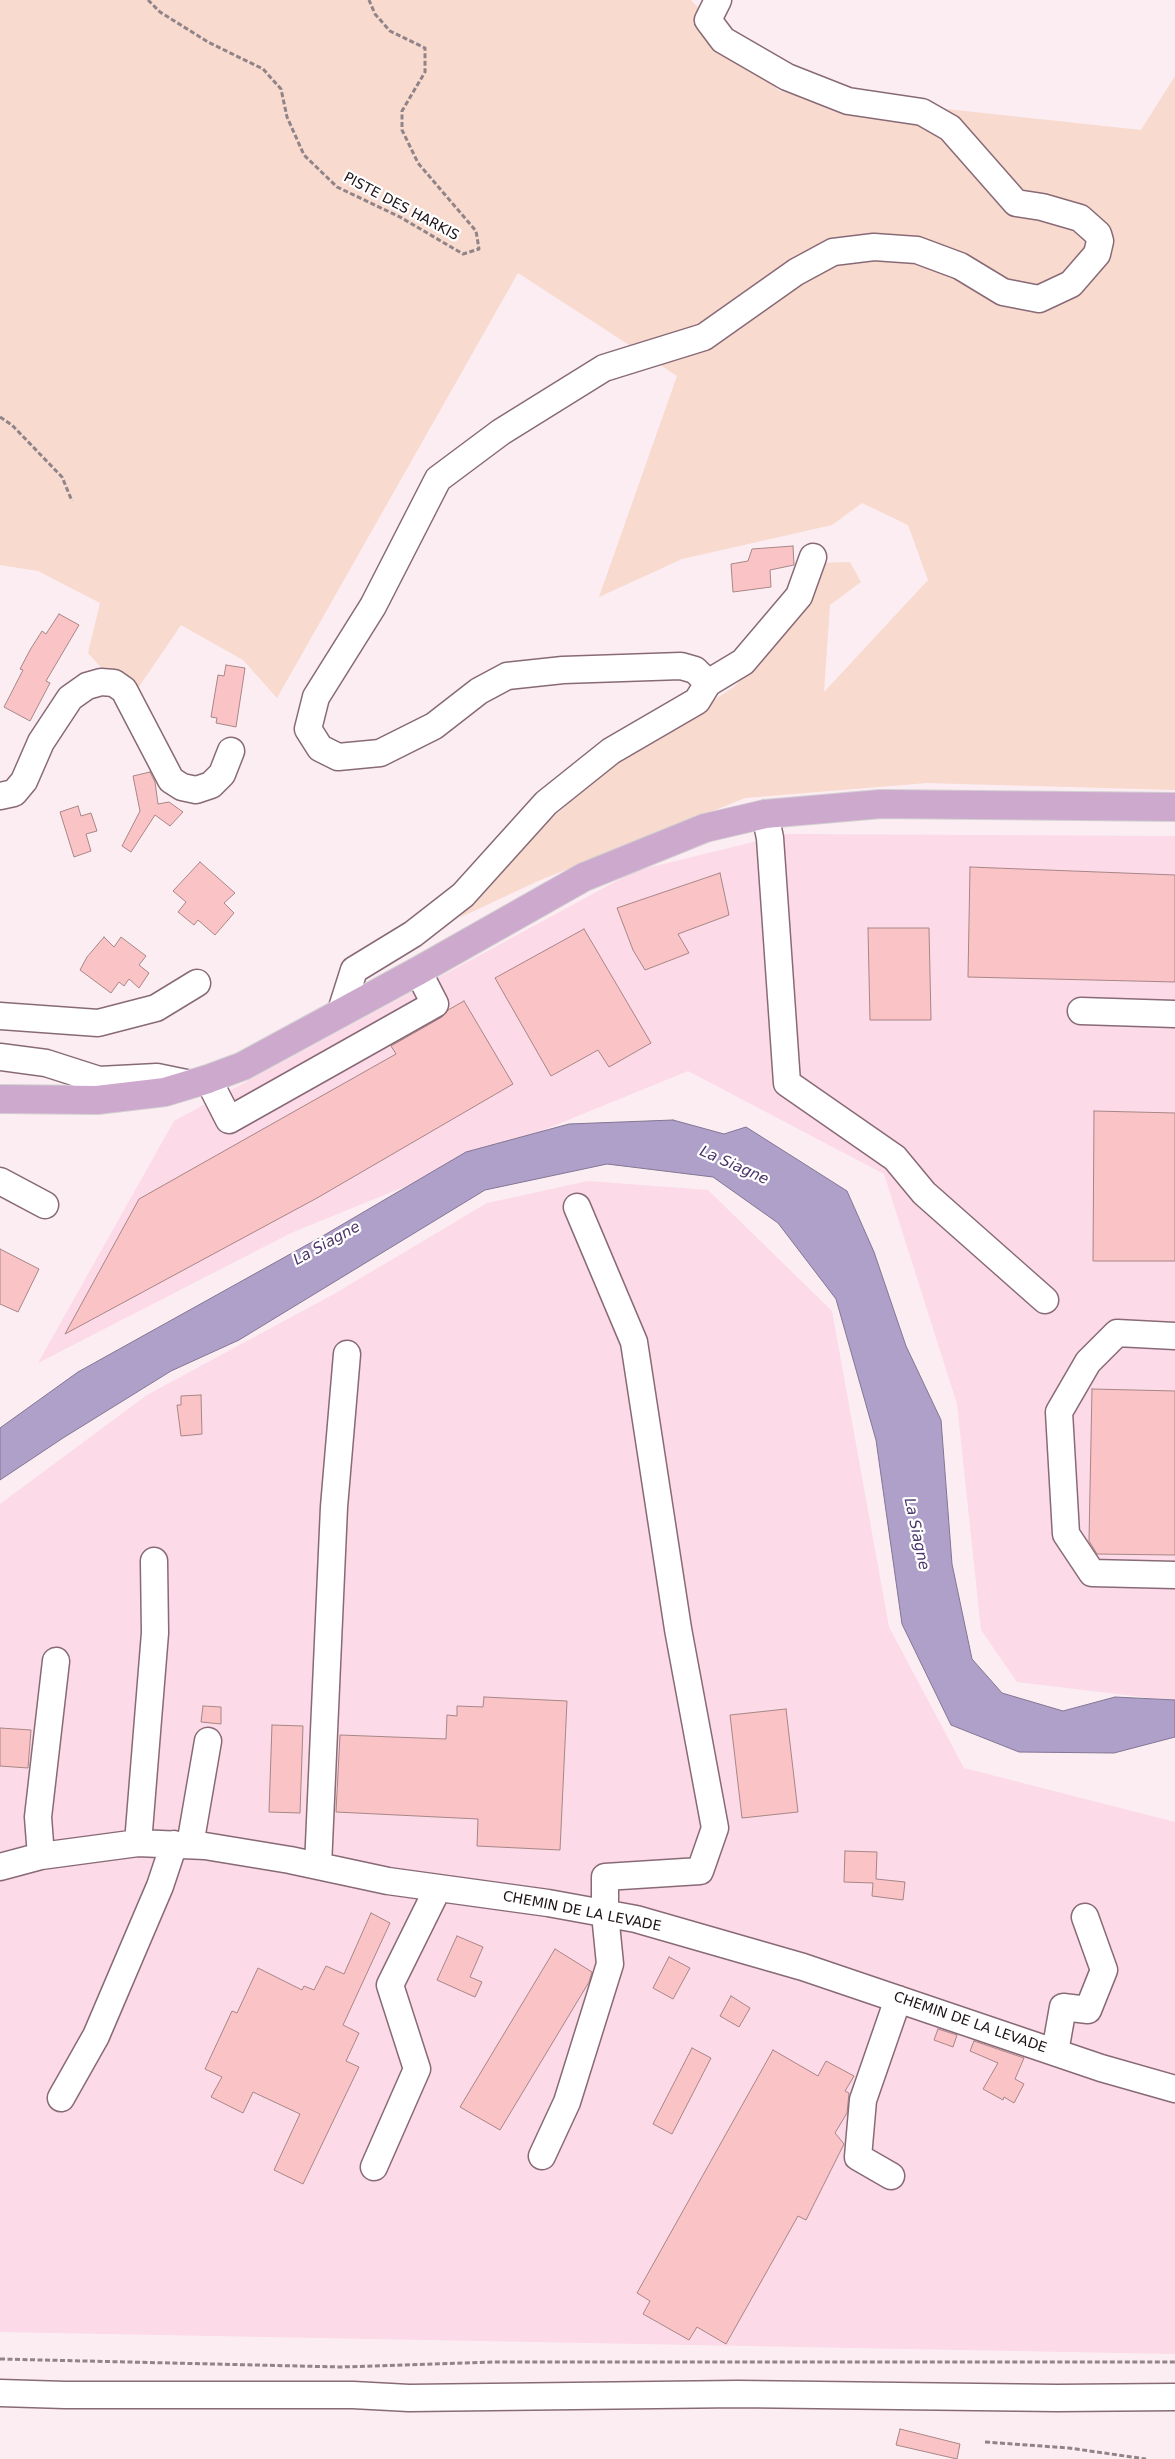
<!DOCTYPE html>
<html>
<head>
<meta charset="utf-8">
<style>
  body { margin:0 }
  canvas { display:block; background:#fbedf2 }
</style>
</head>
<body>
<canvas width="1175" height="2459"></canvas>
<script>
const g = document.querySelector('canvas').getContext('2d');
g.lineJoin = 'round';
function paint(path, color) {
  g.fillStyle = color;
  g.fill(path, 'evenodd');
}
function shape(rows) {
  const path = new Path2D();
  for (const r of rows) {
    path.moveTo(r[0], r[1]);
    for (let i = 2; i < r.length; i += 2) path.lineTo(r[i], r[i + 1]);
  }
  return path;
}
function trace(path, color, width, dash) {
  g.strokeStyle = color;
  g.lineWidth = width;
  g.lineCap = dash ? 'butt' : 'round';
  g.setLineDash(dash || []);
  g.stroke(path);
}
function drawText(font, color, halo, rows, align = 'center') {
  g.font = font + ' "DejaVu Sans",sans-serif';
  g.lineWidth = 4.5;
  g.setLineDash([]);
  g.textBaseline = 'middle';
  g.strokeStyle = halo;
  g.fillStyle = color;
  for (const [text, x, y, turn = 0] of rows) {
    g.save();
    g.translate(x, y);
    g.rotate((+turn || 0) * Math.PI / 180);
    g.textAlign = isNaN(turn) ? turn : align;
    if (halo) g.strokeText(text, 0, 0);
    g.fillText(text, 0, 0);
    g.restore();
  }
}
const built = shape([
  [786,834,1175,836,1175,1701,1017,1682,981,1630,957,1404,884,1174,688,1071,291,1233,38,1363,174,1121,635,871],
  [588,1181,708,1190,832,1311,889,1627,964,1768,1175,1822,1175,2354,0,2332,0,1504,147,1395,334,1294,487,1203]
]);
const green = shape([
  [0,0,691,0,779,91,1141,130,1175,76,1175,790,927,783,745,798,538,881,459,918,531,837,603,772,734,687,810,599,820,563,850,562,861,582,830,605,824,692,928,580,908,525,862,503,832,525,682,559,599,597,677,376,518,273,277,698,243,660,181,625,130,700,88,653,100,603,38,571,0,565]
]);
const water = shape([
  [673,1120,724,1134,746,1127,847,1191,874,1252,906,1346,941,1420,952,1564,972,1659,1002,1693,1063,1711,1115,1697,1175,1700,1175,1737,1114,1753,1019,1752,951,1725,902,1624,876,1440,836,1299,778,1223,713,1177,607,1164,485,1190,239,1340,171,1371,63,1438,0,1480,0,1428,78,1372,321,1237,466,1152,569,1124,673,1120]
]);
const building = shape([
  [793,546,794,565,770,570,771,587,733,592,731,564,748,561,752,549,793,546],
  [59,614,79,625,46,681,50,683,30,721,4,707,23,670,20,669,30,650,42,631,46,634,59,614],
  [226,665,245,668,236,727,216,723,217,718,211,717,218,675,224,676,226,665],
  [150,772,155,782,158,804,169,802,183,812,170,826,155,815,131,852,122,846,140,811,133,776,150,772],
  [78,806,81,816,91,813,97,831,86,834,91,851,74,857,60,812,78,806],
  [200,862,235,893,224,903,234,913,215,935,198,920,194,925,178,912,186,902,173,891,200,862],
  [970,867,1175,875,1175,982,968,977,970,867],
  [720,873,729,915,678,934,689,953,645,970,633,950,617,908,720,873],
  [868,928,929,928,931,1020,870,1020,868,928],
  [584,929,651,1043,609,1067,598,1050,551,1076,495,978,584,929],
  [104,937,114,947,121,937,146,956,139,965,149,973,139,988,129,979,124,986,119,982,111,993,80,970,87,957,104,937],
  [464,1001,513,1084,317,1198,65,1334,139,1199,396,1054,391,1046,442,1017,448,1010,464,1001],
  [1094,1111,1175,1113,1175,1261,1093,1261,1094,1111],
  [0,1249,39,1269,18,1312,0,1304,0,1249],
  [1092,1389,1175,1391,1175,1555,1097,1554,1089,1541,1092,1389],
  [201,1395,202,1434,181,1436,177,1405,181,1405,181,1396,201,1395],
  [484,1697,567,1701,560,1850,477,1846,478,1819,336,1812,340,1735,446,1739,447,1715,457,1716,457,1706,483,1707,484,1697],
  [203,1706,221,1707,221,1724,201,1722,203,1706],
  [786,1709,798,1812,742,1818,730,1715,786,1709],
  [272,1725,303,1726,300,1813,269,1812,272,1725],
  [0,1728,31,1730,28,1768,0,1766,0,1728],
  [845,1851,877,1852,876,1879,905,1882,903,1900,872,1896,873,1883,844,1882,845,1851],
  [371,1913,390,1923,343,2025,359,2033,346,2061,359,2067,303,2184,274,2170,300,2114,253,2092,243,2113,211,2097,222,2077,205,2069,232,2011,237,2013,258,1968,302,1990,304,1986,314,1990,326,1966,344,1974,371,1913],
  [457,1936,483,1947,470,1977,482,1982,475,1997,437,1980,457,1936],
  [555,1949,592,1972,589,1982,500,2130,460,2107,555,1949],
  [669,1957,690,1968,673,1999,653,1988,669,1957],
  [731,1996,750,2008,739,2027,720,2016,731,1996],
  [938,2029,957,2035,953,2047,934,2040,938,2029],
  [974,2041,1024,2058,1015,2079,1024,2084,1014,2103,1004,2097,1003,2100,983,2089,998,2063,970,2051,974,2041],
  [692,2048,711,2058,672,2134,653,2124,692,2048],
  [773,2050,818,2076,826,2061,854,2076,845,2091,849,2093,847,2113,835,2133,844,2144,806,2220,798,2216,726,2344,697,2327,689,2340,643,2314,650,2301,637,2293,773,2050],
  [900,2429,960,2444,957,2459,896,2445,900,2429]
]);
const path = shape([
  [148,0,160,12,208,42,263,69,281,89,287,117,304,155,337,187,400,217,463,254,479,249,476,231,418,163,402,130,402,111,425,72,425,48,390,31,375,14,369,0],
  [0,417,12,425,62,477,72,501],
  [0,2359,341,2367,495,2362,1175,2362],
  [985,2442,1069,2448,1146,2459]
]);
const minor = shape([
  [708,683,743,662,799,596,813,557],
  [0,796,14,793,24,781,41,742,70,698,87,686,101,682,114,683,124,690,171,780,182,787,196,790,211,785,222,774,231,751],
  [765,814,770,838,787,1083,895,1158,924,1193,1045,1300],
  [341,1011,354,970,413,934,463,895,546,803,611,751,697,701,708,683,695,670,681,666,563,670,507,676,479,691,434,726,380,753,338,757,320,748,308,729,316,697,373,606,438,479,501,432,604,368,704,337,796,272,833,252,874,247,917,250,960,266,1003,292,1039,299,1071,284,1097,254,1100,241,1098,234,1080,218,1042,207,1016,203,950,128,922,112,848,101,787,77,723,40,708,20,718,0],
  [1081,1011,1175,1014],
  [0,1016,98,1023,156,1008,197,983],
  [0,1057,46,1063,99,1080,157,1077,191,1084],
  [208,1079,229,1120,435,1004,418,971],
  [0,1181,45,1205],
  [1175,1336,1117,1333,1088,1362,1059,1412,1066,1534,1092,1573,1175,1575],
  [138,1843,155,1633,154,1561],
  [190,1845,208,1741],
  [41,1856,38,1817,56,1661],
  [318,1866,334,1507,347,1354],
  [0,1867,41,1856,138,1843,205,1846,290,1860,388,1881,548,1903,636,1919,803,1967,1101,2068,1175,2089],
  [1055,2052,1063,2007,1088,2010,1104,1970,1085,1917],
  [61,2098,96,2036,160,1886,174,1844],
  [542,2156,567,2102,610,1964,605,1914,605,1877,700,1871,715,1828,678,1629,634,1342,577,1207],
  [374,2167,417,2069,390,1985,438,1888],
  [891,2176,858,2157,863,2100,898,1999],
  [0,2393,65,2395,353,2395,409,2398,738,2394,1057,2398,1175,2397]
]);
const major = shape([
  [0,1099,97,1100,165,1092,208,1079,243,1066,418,971,584,877,705,828,765,814,881,804,1175,807]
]);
const streetNames = [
  ["PISTE DES HARKIS",401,207,28],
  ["CHEMIN DE LA LEVADE",582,1912,11],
  ["CHEMIN DE LA LEVADE",970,2023,19]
];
const waterNames = [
  ["La Siagne",734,1166,24],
  ["La Siagne",327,1244,-29],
  ["La Siagne",916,1534,78]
];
paint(built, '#fcdae8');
paint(green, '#f8dacf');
paint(water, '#afa0c9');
trace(water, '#837594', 1);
paint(building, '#fac4c6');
trace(building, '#a88687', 1);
trace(minor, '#886a76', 29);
trace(major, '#d2d0d1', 30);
trace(path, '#918489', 3, [5, 2.5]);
trace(minor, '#fff', 26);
trace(major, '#cda9cd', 28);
drawText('14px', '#1d1217', '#fff', streetNames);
drawText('italic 15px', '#4b3469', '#fff', waterNames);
</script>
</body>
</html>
